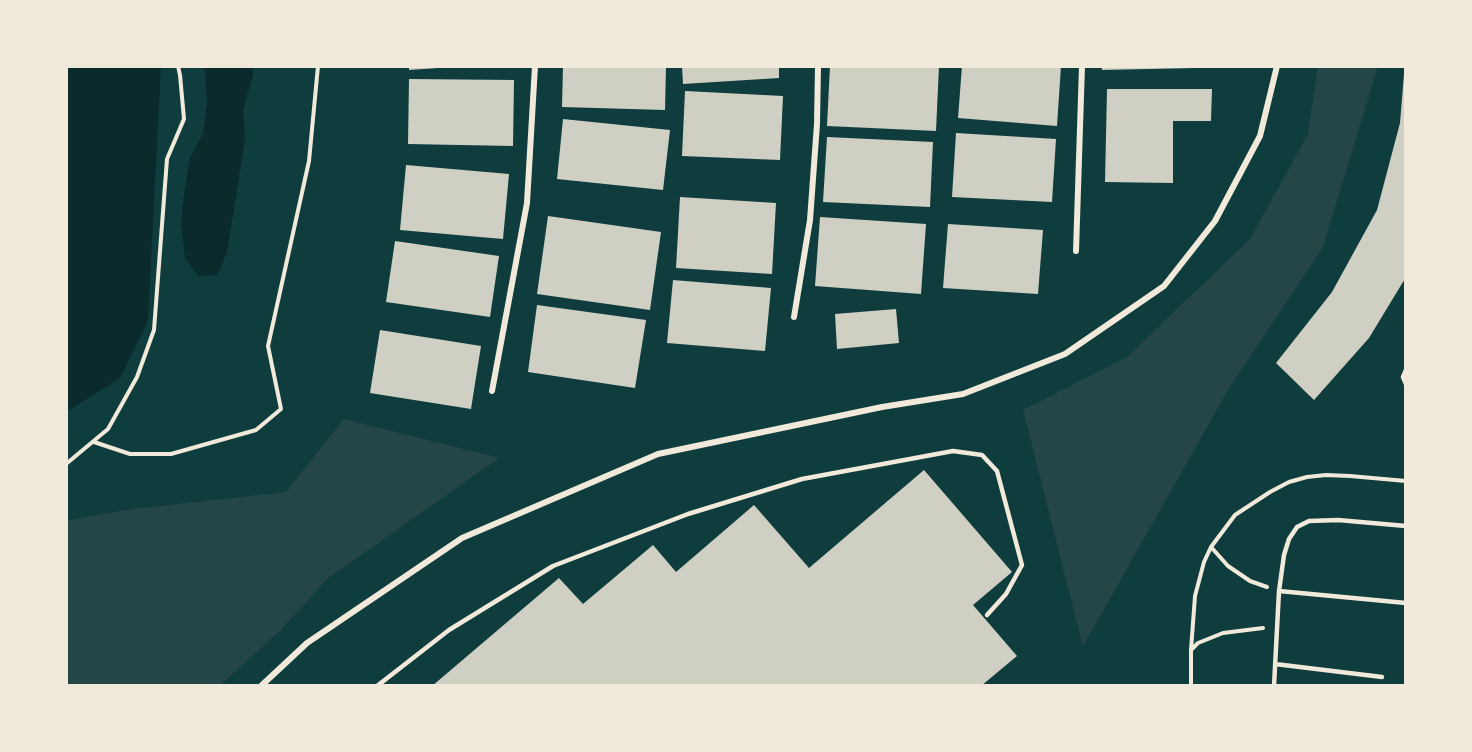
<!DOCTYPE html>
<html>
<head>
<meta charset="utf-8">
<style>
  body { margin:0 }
  #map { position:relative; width:1472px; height:752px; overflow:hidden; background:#0f3d3e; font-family:"Open Sans",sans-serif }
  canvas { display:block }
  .frame { position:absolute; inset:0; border:68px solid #f1e9da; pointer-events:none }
</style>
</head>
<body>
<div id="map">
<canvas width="1472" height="752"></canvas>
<div class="frame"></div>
</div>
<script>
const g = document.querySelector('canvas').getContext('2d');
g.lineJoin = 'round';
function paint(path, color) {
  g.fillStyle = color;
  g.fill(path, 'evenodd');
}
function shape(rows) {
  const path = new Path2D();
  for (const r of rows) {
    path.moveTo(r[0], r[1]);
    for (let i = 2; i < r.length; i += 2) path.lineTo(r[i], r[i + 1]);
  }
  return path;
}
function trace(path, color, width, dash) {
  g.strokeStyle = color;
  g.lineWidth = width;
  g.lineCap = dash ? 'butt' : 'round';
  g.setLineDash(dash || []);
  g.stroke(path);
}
const green = shape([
  [1318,66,1378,66,1323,247,1231,385,1083,646,1023,410,1127,357,1250,239,1308,134],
  [344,419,499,458,327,579,281,630,219,686,66,686,66,521,124,510,286,492]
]);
const water = shape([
  [66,66,161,66,148,321,120,378,66,412],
  [202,66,252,66,253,76,243,110,245,140,227,253,217,275,198,276,185,258,181,222,184,194,190,158,203,133,207,103,205,71]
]);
const building = shape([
  [409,66,437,66,438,68,409,70],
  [563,66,666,66,665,110,562,107],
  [682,66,779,66,779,78,683,84],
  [830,66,939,66,936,131,827,126],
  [962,66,1061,66,1057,126,958,118],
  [1102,66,1196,66,1196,68,1102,70],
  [1404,74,1406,74,1406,277,1369,338,1314,400,1276,363,1332,292,1377,210,1400,123],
  [409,79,514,80,513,146,408,144],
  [1107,89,1212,89,1211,121,1173,121,1173,183,1105,182],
  [685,91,783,96,780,160,682,156],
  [563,119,670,130,663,190,557,179],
  [956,133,1056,139,1052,202,952,197],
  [827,137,933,142,930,207,823,202],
  [406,165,509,174,503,239,400,230],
  [680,197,776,203,772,274,676,268],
  [548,216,661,232,650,310,537,294],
  [820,217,926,224,921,294,815,286],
  [948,224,1043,230,1038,294,943,288],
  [395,241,499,256,490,317,386,302],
  [673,280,771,288,765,351,667,343],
  [537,305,646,320,635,388,528,372],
  [896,309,899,343,837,349,835,314],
  [380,330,481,346,471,409,370,393],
  [924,470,1012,572,973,605,1017,656,981,686,432,686,559,578,583,604,653,545,676,572,754,505,809,568]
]);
const path = shape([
  [94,442,130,454,171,454,256,430,281,409,268,346,309,161,318,66],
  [66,464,108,429,137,377,154,330,167,159,184,119,180,75,178,66],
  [1211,547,1228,566,1250,581,1267,587],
  [1191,650,1198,643,1223,633,1263,628],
  [1191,686,1191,650,1195,596,1204,562,1211,547,1235,515,1270,492,1289,482,1307,477,1326,475,1350,476,1406,481]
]);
const service = shape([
  [1406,370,1403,377,1406,384],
  [1279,591,1406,603],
  [1275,664,1382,677],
  [377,686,449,630,553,566,688,514,802,479,953,451,982,455,997,471,1022,565,1006,594,987,615],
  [1274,686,1279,591,1284,555,1289,539,1297,527,1309,521,1338,520,1406,526]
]);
const minor = shape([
  [1076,251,1082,66],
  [794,317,810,220,817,124,818,66],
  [492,391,527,203,535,66],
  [261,686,307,643,462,538,658,454,882,407,963,394,1065,354,1164,286,1215,221,1260,136,1277,66]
]);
paint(green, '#244646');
paint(water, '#0a2a2b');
paint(building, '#cfcfc3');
trace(path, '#f1e9da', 4);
trace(service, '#f1e9da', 4.5);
trace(minor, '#f1e9da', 6);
</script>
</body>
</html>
